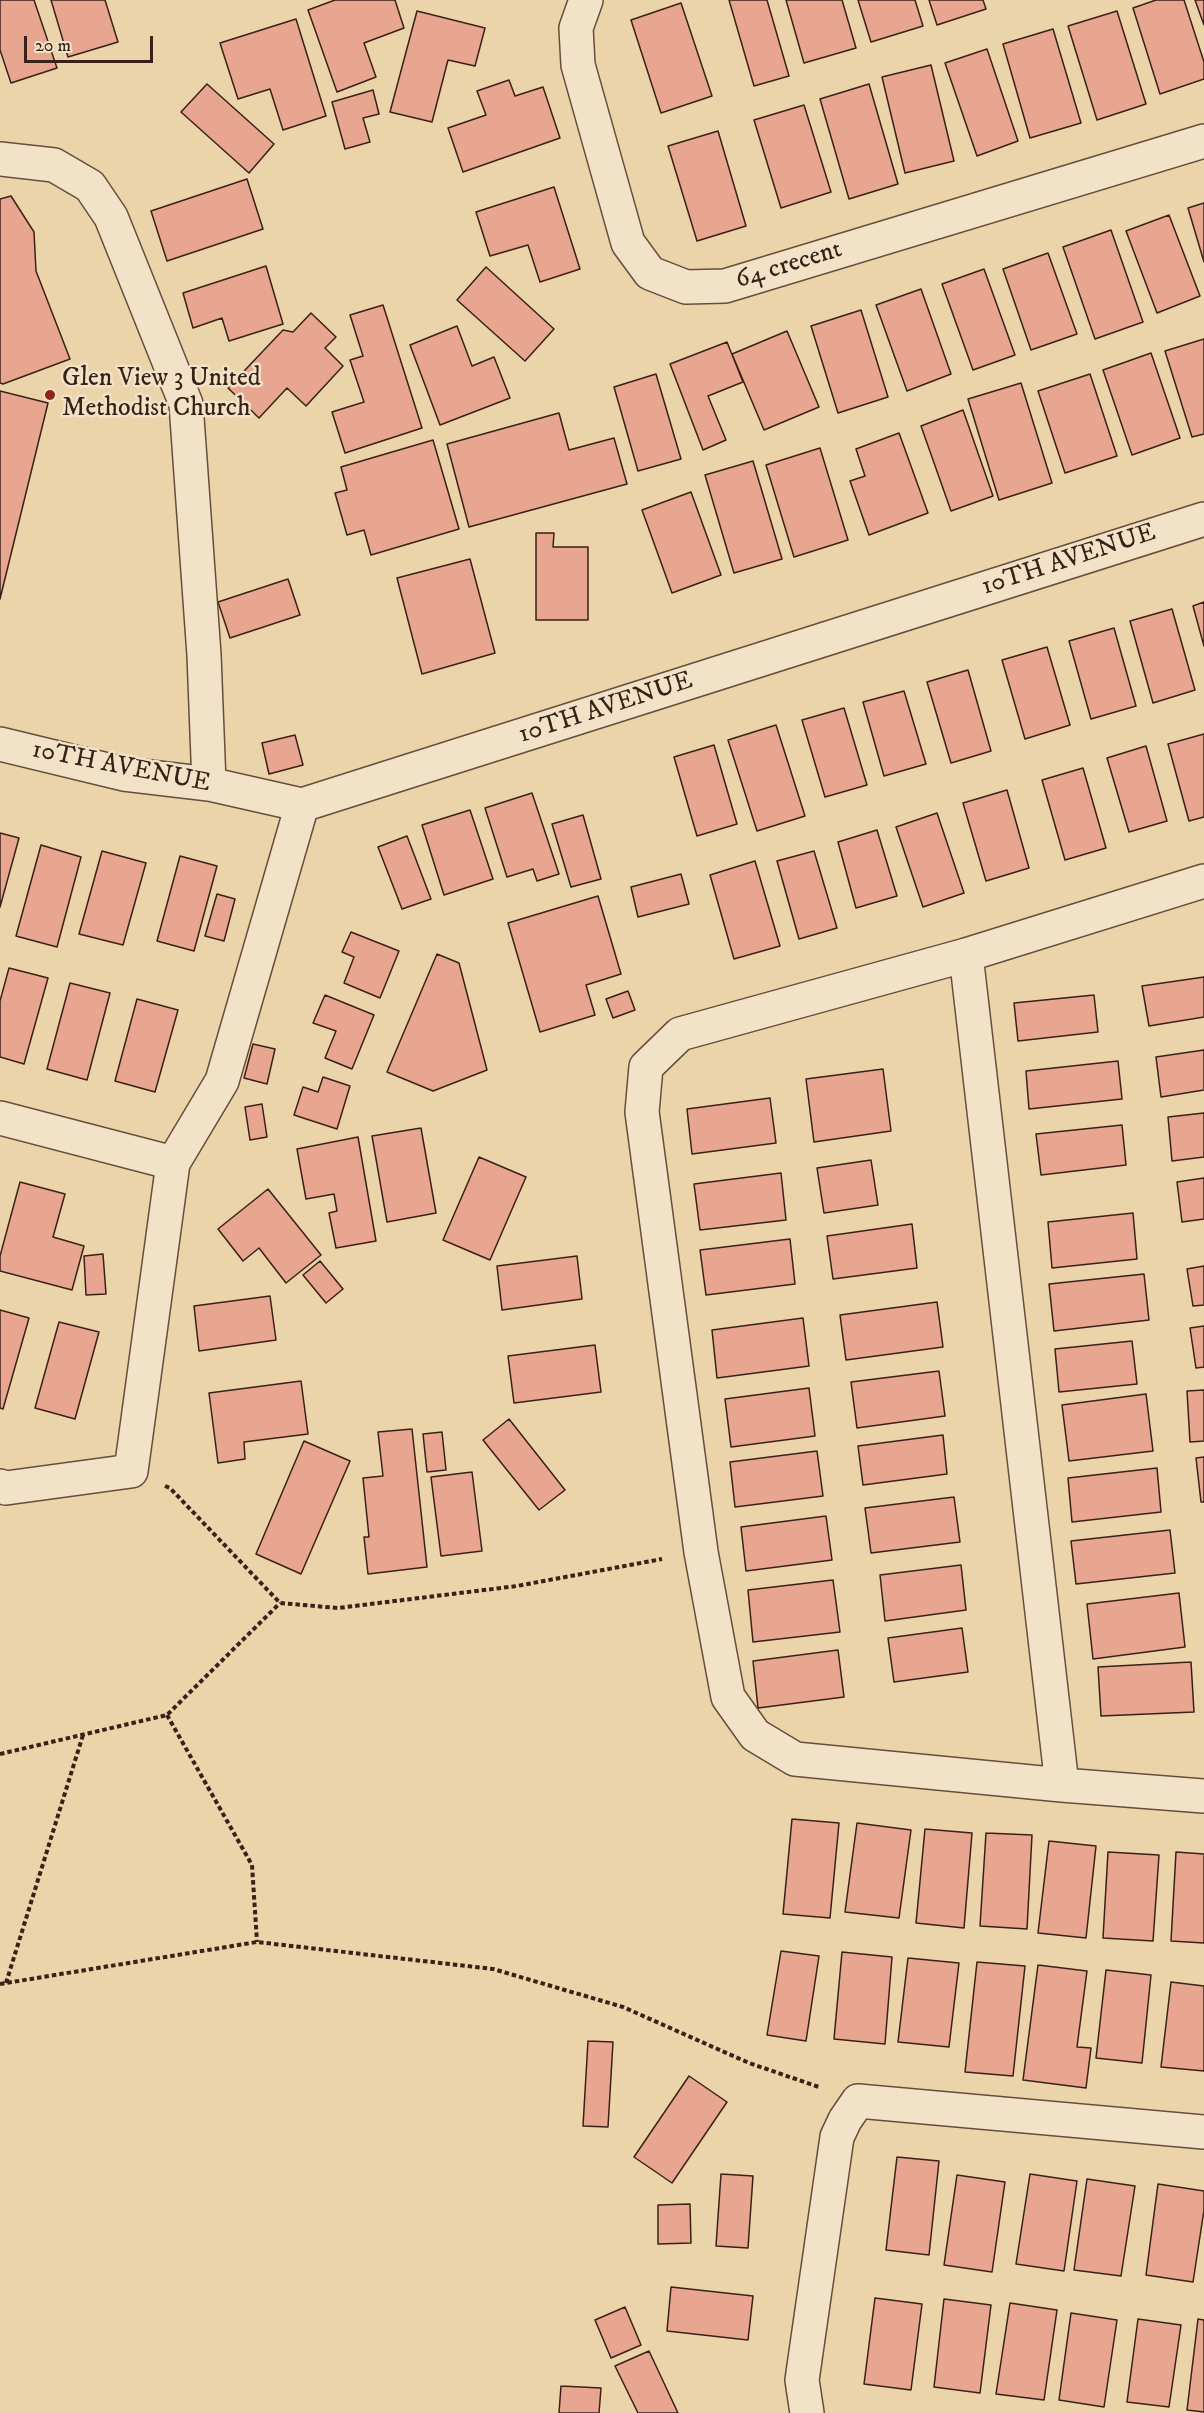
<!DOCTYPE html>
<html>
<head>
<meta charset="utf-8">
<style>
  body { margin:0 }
  #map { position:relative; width:1204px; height:2413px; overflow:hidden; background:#ebd3aa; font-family:"IM FELL DW Pica",serif }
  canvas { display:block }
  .scale { position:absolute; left:24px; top:36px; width:129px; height:27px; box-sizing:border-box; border:3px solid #3a2117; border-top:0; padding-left:8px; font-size:18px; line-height:21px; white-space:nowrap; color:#3a2117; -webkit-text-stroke:4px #f2e2c8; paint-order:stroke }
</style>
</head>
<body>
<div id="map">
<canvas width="1204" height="2413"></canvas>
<div class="scale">20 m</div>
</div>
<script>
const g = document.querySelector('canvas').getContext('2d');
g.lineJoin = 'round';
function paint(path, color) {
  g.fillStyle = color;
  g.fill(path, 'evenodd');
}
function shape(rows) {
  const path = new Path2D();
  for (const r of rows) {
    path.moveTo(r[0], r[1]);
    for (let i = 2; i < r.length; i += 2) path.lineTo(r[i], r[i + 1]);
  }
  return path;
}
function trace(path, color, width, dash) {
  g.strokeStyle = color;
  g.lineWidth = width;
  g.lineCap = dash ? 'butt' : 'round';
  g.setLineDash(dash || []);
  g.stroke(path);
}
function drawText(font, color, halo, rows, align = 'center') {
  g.font = font + ' "IM FELL DW Pica",serif';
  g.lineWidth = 5;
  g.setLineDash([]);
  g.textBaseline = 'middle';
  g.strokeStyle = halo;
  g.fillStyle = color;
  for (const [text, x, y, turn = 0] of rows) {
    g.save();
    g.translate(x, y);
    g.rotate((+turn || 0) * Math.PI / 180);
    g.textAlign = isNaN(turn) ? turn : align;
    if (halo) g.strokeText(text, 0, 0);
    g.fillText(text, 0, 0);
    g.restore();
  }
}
const building = shape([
  [0,0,34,0,57,68,11,83,0,50,0,0],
  [51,0,105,0,118,42,68,57,51,0],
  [335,0,395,0,404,28,364,43,376,77,337,92,308,10,335,0],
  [729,0,767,0,789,76,754,86,729,0],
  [786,0,842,0,856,48,804,63,786,0],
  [858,0,915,0,923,26,871,42,858,0],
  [929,0,983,0,986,9,937,25,929,0],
  [1156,0,1184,0,1204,62,1204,79,1160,94,1133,8,1156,0],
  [1195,0,1204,0,1204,25,1195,0],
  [681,3,712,96,661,113,631,20,681,3],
  [417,11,485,28,475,66,448,60,432,122,390,112,417,11],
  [1117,11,1146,104,1097,120,1068,26,1117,11],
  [296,19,326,116,283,130,270,89,238,99,220,43,296,19],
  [1053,29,1081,123,1030,138,1003,44,1053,29],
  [987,49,1018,141,977,156,945,63,987,49],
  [931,65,954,161,905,173,882,77,931,65],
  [509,80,515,96,543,87,560,138,463,172,448,128,486,115,477,91,509,80],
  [207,84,274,144,249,173,181,112,207,84],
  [869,84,898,184,849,199,820,99,869,84],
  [373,90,379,114,363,118,370,142,345,149,332,102,373,90],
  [804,105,831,192,781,208,754,120,804,105],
  [718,131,746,226,697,241,668,146,718,131],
  [247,179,263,229,167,261,151,211,247,179],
  [554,187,580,269,540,282,528,245,490,256,476,212,554,187],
  [11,196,34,232,36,271,70,359,3,384,0,383,0,199,11,196],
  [1204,203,1204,262,1188,208,1204,203],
  [1169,215,1200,296,1157,313,1126,231,1169,215],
  [1111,230,1143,322,1095,339,1063,247,1111,230],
  [1048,253,1077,334,1031,350,1003,269,1048,253],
  [266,266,283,324,229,341,222,318,193,328,183,293,266,266],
  [486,267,554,329,525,361,457,300,486,267],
  [984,269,1015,355,973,370,942,284,984,269],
  [921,289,951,374,907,391,876,305,921,289],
  [383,305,422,428,345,453,332,412,364,402,350,360,363,356,350,315,383,305],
  [861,310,888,397,838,413,811,326,861,310],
  [311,313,336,337,325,348,343,366,306,406,287,388,259,418,228,388,283,330,293,332,311,313],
  [457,326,472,366,494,357,510,398,440,425,410,345,457,326],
  [787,331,819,407,764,430,732,354,787,331],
  [1204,339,1204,434,1192,437,1165,351,1204,339],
  [727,342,743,382,708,396,726,440,703,450,670,364,727,342],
  [1151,353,1180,438,1132,455,1103,370,1151,353],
  [656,374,681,459,638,471,614,387,656,374],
  [1090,374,1117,456,1065,473,1038,391,1090,374],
  [1021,383,1052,483,999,500,968,399,1021,383],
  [0,391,48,403,0,599,0,391],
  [963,410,993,496,951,511,921,426,963,410],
  [559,413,569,450,614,438,627,484,469,527,447,444,559,413],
  [899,433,928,513,869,535,850,481,865,476,856,449,899,433],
  [433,440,459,529,371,555,364,530,347,535,335,493,347,490,341,467,433,440],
  [820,448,848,540,794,557,766,465,820,448],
  [753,461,782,559,734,573,705,475,753,461],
  [691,492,721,575,672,593,642,510,691,492],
  [536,533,554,533,553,547,588,547,588,620,536,620,536,533],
  [470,559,495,653,422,674,397,578,470,559],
  [288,579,300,615,230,638,218,602,288,579],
  [1204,602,1204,646,1193,606,1204,602],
  [1172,609,1195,690,1153,703,1130,621,1172,609],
  [1114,628,1136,706,1091,719,1069,641,1114,628],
  [1047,647,1070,725,1025,739,1002,660,1047,647],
  [968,670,991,751,951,763,927,682,968,670],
  [904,691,926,764,884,776,863,702,904,691],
  [844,708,867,785,825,797,802,720,844,708],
  [776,725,805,816,757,831,728,740,776,725],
  [1204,734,1204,817,1189,821,1168,744,1204,734],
  [295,735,303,765,269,774,262,743,295,735],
  [714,745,737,824,697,836,674,757,714,745],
  [1146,746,1167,821,1129,832,1107,758,1146,746],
  [1083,768,1106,848,1065,860,1042,780,1083,768],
  [1007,790,1029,868,986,881,963,803,1007,790],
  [532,793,559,874,537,881,533,869,507,877,485,808,532,793],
  [470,810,493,879,444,895,422,825,470,810],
  [937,813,964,893,923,907,896,827,937,813],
  [583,815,601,879,571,887,552,824,583,815],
  [877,830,897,896,856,908,838,842,877,830],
  [0,833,19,838,0,907,0,833],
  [407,836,431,899,402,909,378,847,407,836],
  [41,845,81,857,57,947,16,936,41,845],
  [102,851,146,863,123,945,79,934,102,851],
  [814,851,837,928,799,939,777,861,814,851],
  [180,856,217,866,194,951,157,941,180,856],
  [755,861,780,946,734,959,710,875,755,861],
  [681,874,689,904,638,917,631,887,681,874],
  [217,894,235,899,224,941,205,936,217,894],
  [598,896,621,974,586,985,595,1015,540,1032,508,923,598,896],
  [351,932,399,951,380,998,344,983,354,957,342,952,351,932],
  [437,954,459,963,487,1070,433,1091,387,1072,437,954],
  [9,968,48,978,24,1064,0,1057,0,1001,9,968],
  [1204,977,1204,1017,1149,1026,1142,986,1204,977],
  [70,983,110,993,87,1080,47,1069,70,983],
  [628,991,635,1010,613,1018,606,999,628,991],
  [325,995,374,1015,352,1069,325,1058,336,1031,313,1023,325,995],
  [1094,995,1098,1032,1018,1041,1014,1003,1094,995],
  [137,999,178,1010,155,1092,115,1081,137,999],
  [253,1044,275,1049,267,1084,244,1078,253,1044],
  [1204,1050,1204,1090,1161,1097,1156,1057,1204,1050],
  [1118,1061,1122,1099,1029,1109,1026,1071,1118,1061],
  [883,1069,891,1131,814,1142,806,1079,883,1069],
  [323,1077,350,1086,337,1129,294,1115,303,1087,318,1092,323,1077],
  [770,1098,776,1143,692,1154,687,1109,770,1098],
  [262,1104,267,1137,250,1140,245,1107,262,1104],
  [1204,1113,1204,1157,1172,1161,1168,1117,1204,1113],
  [1122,1125,1126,1165,1041,1175,1036,1134,1122,1125],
  [421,1128,436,1213,387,1222,372,1136,421,1128],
  [358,1137,376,1241,336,1248,329,1213,337,1211,334,1194,306,1199,297,1149,358,1137],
  [479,1157,526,1177,490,1260,443,1240,479,1157],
  [871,1160,878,1205,824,1213,817,1168,871,1160],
  [781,1173,786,1220,700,1230,694,1184,781,1173],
  [1204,1178,1204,1219,1182,1222,1177,1182,1204,1178],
  [20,1182,65,1194,53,1237,84,1246,72,1290,0,1271,0,1256,20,1182],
  [268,1189,321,1255,286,1283,259,1248,243,1261,218,1229,268,1189],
  [1133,1213,1137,1259,1052,1268,1048,1222,1133,1213],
  [912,1224,917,1268,833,1279,827,1236,912,1224],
  [790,1239,795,1284,706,1295,700,1250,790,1239],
  [103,1254,106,1294,86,1295,84,1256,103,1254],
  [577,1256,582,1299,502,1310,497,1266,577,1256],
  [320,1261,343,1289,326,1303,303,1275,320,1261],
  [1204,1266,1204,1305,1193,1306,1187,1269,1204,1266],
  [1144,1274,1149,1320,1054,1331,1049,1284,1144,1274],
  [270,1296,276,1340,199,1351,194,1306,270,1296],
  [937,1302,943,1347,846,1360,840,1315,937,1302],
  [0,1310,29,1318,3,1409,0,1408,0,1310],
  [803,1318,809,1366,717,1378,712,1330,803,1318],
  [59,1322,99,1332,75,1419,35,1408,59,1322],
  [1204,1326,1204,1367,1196,1368,1190,1328,1204,1326],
  [1132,1341,1137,1384,1059,1392,1055,1349,1132,1341],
  [595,1345,601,1392,514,1403,508,1356,595,1345],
  [939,1371,945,1416,857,1428,851,1382,939,1371],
  [301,1381,308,1434,244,1442,245,1459,218,1463,209,1393,301,1381],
  [809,1388,815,1436,731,1447,725,1399,809,1388],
  [1204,1390,1204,1441,1190,1442,1187,1391,1204,1390],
  [1146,1394,1153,1451,1069,1461,1062,1405,1146,1394],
  [509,1419,565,1490,539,1510,483,1440,509,1419],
  [412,1429,427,1567,368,1574,364,1537,369,1537,363,1478,383,1476,378,1432,412,1429],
  [442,1432,446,1470,427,1472,423,1434,442,1432],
  [943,1435,947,1474,863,1485,858,1446,943,1435],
  [304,1441,350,1461,301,1574,256,1554,304,1441],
  [817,1451,823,1496,735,1507,730,1462,817,1451],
  [1204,1457,1204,1502,1201,1502,1196,1458,1204,1457],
  [1157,1468,1161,1512,1072,1522,1068,1478,1157,1468],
  [472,1472,482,1551,441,1556,431,1477,472,1472],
  [954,1497,960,1542,871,1553,865,1508,954,1497],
  [826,1516,832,1560,746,1571,741,1527,826,1516],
  [1170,1530,1175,1573,1076,1584,1071,1541,1170,1530],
  [961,1565,966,1610,885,1621,880,1575,961,1565],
  [833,1580,840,1632,753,1642,748,1590,833,1580],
  [1179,1593,1185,1647,1093,1659,1087,1604,1179,1593],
  [962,1628,968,1672,894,1682,888,1638,962,1628],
  [838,1650,844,1697,758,1708,753,1661,838,1650],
  [1191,1662,1194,1712,1101,1716,1098,1667,1191,1662],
  [792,1819,839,1823,830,1918,783,1914,792,1819],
  [857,1823,911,1830,899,1918,845,1912,857,1823],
  [925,1829,972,1833,964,1928,916,1923,925,1829],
  [986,1833,1032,1835,1027,1929,980,1926,986,1833],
  [1049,1841,1096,1846,1086,1938,1038,1933,1049,1841],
  [1108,1852,1159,1855,1153,1941,1103,1938,1108,1852],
  [1176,1852,1204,1854,1204,1943,1171,1941,1176,1852],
  [781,1951,819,1956,806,2041,767,2035,781,1951],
  [842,1952,892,1957,885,2044,834,2039,842,1952],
  [908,1958,959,1963,949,2047,898,2042,908,1958],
  [977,1962,1025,1966,1013,2076,965,2072,977,1962],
  [1038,1965,1087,1971,1077,2047,1091,2048,1086,2088,1023,2080,1038,1965],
  [1106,1970,1151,1975,1142,2063,1096,2058,1106,1970],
  [1171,1982,1204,1986,1204,2071,1161,2067,1171,1982],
  [588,2041,613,2042,608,2127,583,2126,588,2041],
  [689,2076,727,2102,672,2183,634,2157,689,2076],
  [897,2157,939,2161,929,2255,886,2250,897,2157],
  [721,2174,753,2176,748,2248,716,2246,721,2174],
  [1030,2174,1077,2181,1064,2271,1016,2264,1030,2174],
  [957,2175,1005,2182,992,2272,944,2265,957,2175],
  [1087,2179,1135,2186,1121,2276,1074,2270,1087,2179],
  [1158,2184,1204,2191,1204,2210,1193,2282,1146,2275,1158,2184],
  [690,2204,691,2243,658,2244,658,2205,690,2204],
  [671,2287,753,2296,748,2340,667,2331,671,2287],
  [875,2298,922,2304,911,2390,864,2384,875,2298],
  [944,2299,991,2305,980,2393,934,2387,944,2299],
  [1010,2303,1057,2310,1044,2400,996,2394,1010,2303],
  [625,2307,641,2345,611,2358,595,2320,625,2307],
  [1071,2313,1117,2320,1104,2407,1059,2400,1071,2313],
  [1138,2319,1181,2325,1169,2407,1127,2402,1138,2319],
  [1198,2319,1204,2320,1204,2412,1187,2410,1198,2319],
  [649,2351,678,2413,638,2413,615,2366,649,2351],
  [561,2386,601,2388,599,2413,559,2413,561,2386]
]);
const path = shape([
  [165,1486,170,1488,280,1603,338,1608,517,1586,662,1559],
  [167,1715,252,1865,257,1942],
  [0,1754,167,1715,280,1603],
  [6,1983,83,1735],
  [0,1984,257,1942,493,1969,623,2007,749,2063,819,2087]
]);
const minor = shape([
  [586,0,576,28,578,65,628,243,650,273,686,287,725,286,1204,141],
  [0,159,54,165,90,186,111,217,186,404,204,655,209,784],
  [0,744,124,774,209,784,302,805,1204,519],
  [1204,881,966,955,680,1034,646,1067,642,1112,701,1552,728,1697,755,1735,795,1759,1062,1785,1204,1796],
  [966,955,1062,1785],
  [0,1118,173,1163,131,1471,6,1488,0,1486],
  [173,1163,222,1081,302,805],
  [807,2413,802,2380,837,2137,845,2120,858,2101,1204,2132]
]);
const markers = [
  [50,395,6,"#8f2418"]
];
const streetNames = [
  ["64 crecent",789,266,-17],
  ["10TH AVENUE",1069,561,-18],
  ["10TH AVENUE",606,709,-18],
  ["10TH AVENUE",121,768,11]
];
const poiNames = [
  ["Glen View 3 United",62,380],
  ["Methodist Church",62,410]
];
paint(building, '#e8a691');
trace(building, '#3a2117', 1.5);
trace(minor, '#664e3c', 36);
trace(path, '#3a2117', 4, [4.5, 3]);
trace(minor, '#f2e2c8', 33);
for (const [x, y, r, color] of markers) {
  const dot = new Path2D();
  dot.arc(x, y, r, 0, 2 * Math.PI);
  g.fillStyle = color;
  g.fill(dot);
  trace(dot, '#f2e2c8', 2);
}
drawText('26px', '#3a2117', '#f2e2c8', streetNames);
drawText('26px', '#3a2117', '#f2e2c8', poiNames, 'left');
</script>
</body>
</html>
